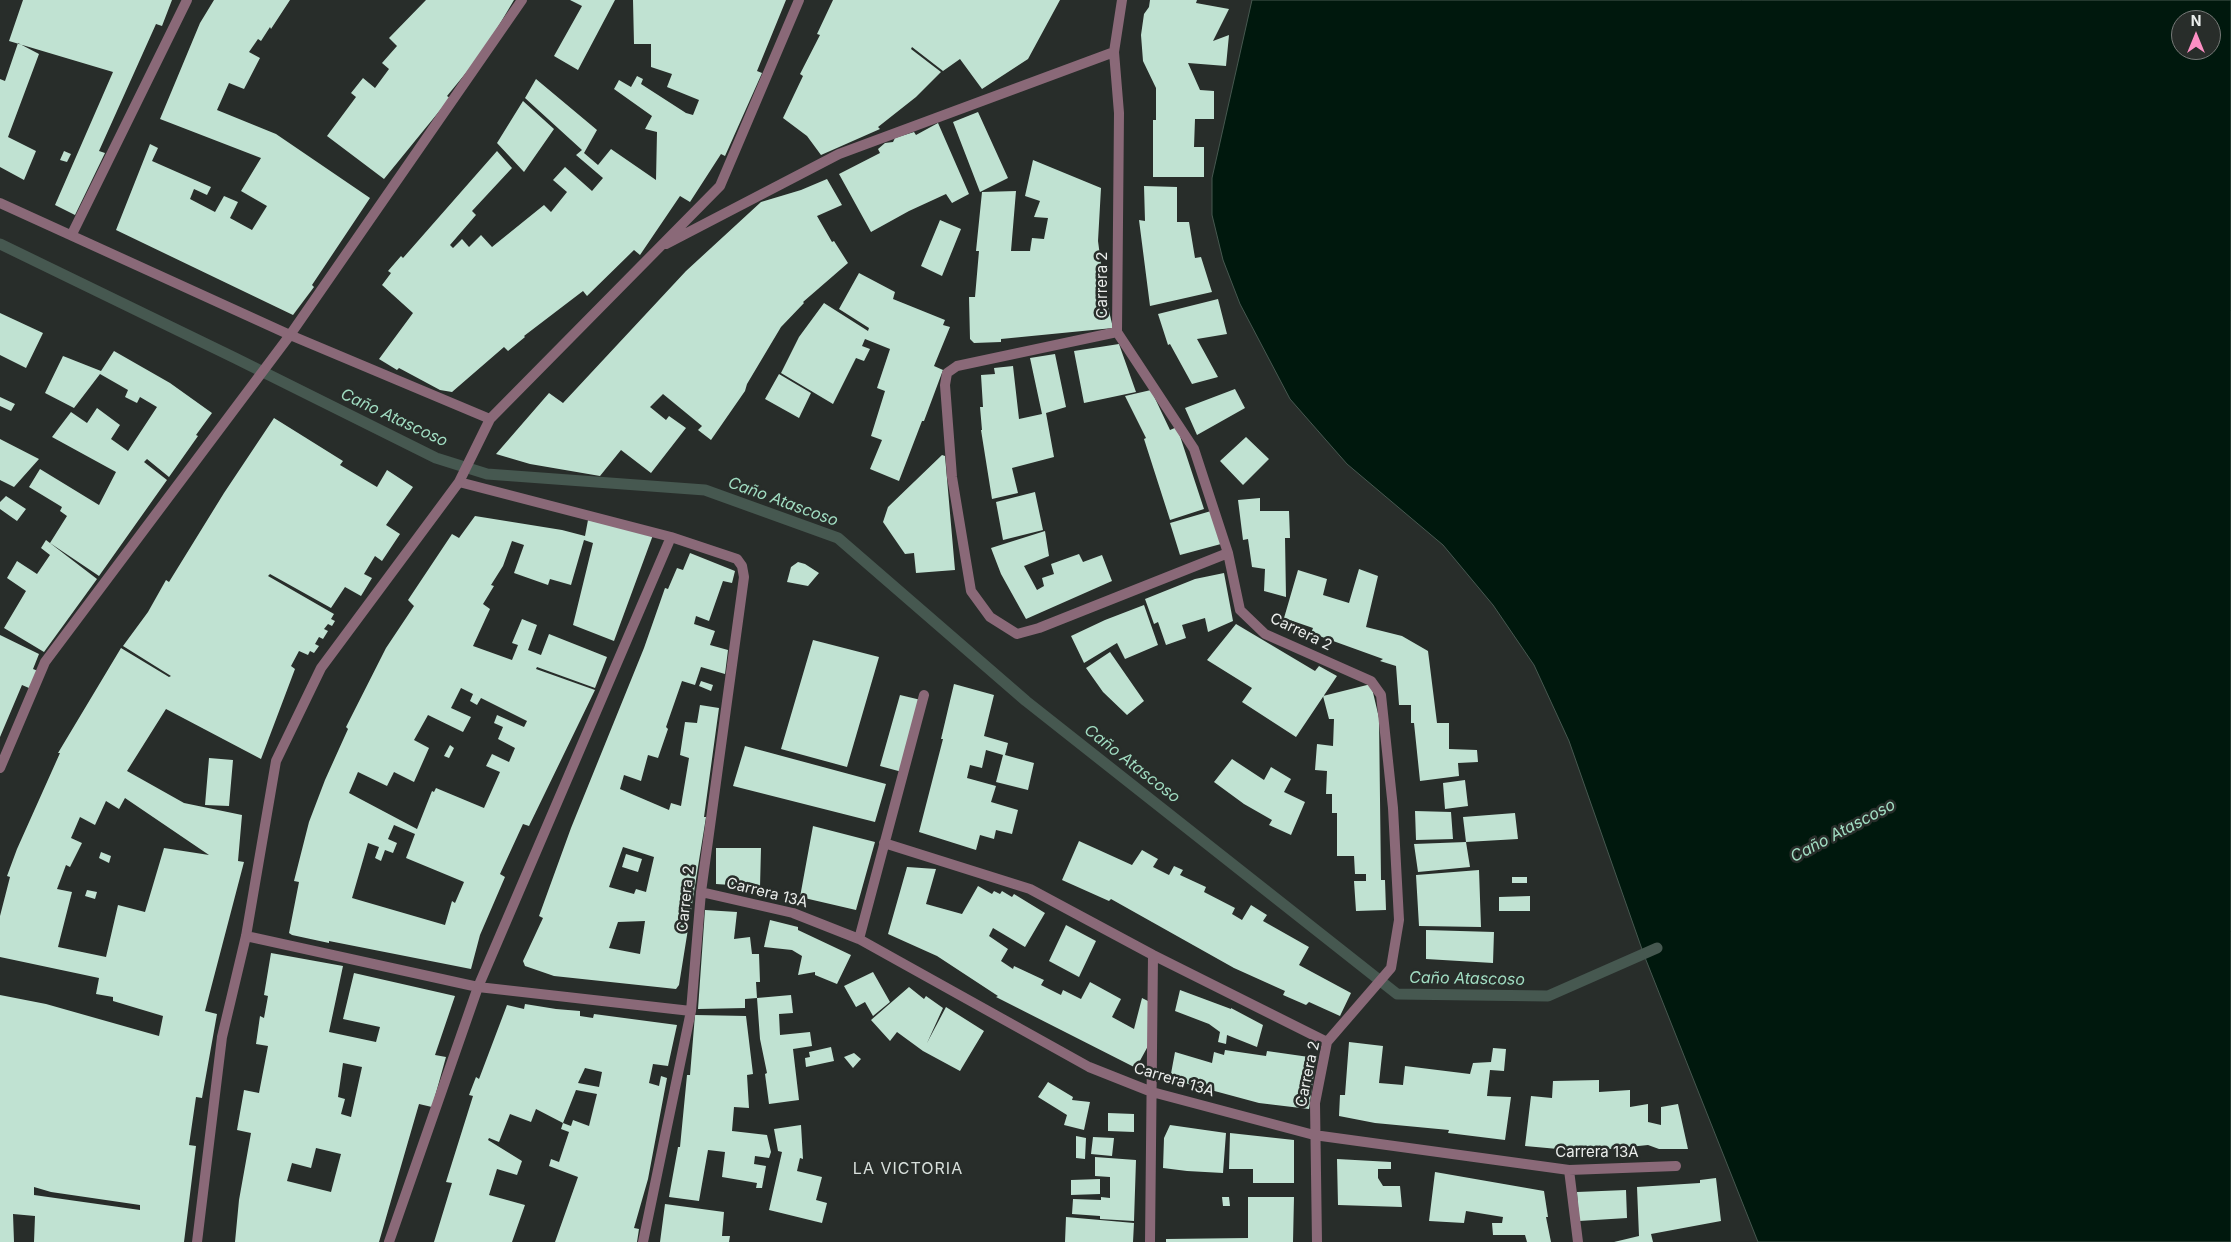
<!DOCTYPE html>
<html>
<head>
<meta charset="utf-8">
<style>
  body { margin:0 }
  #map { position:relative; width:2231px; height:1242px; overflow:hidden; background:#282d2a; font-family:Inter,sans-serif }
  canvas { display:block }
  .north { position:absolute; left:2171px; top:10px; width:50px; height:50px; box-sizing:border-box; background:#282d2a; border:1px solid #767a78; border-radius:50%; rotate:0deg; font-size:14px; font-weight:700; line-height:20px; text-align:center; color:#ebeeec }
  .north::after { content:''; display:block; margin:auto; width:18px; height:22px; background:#fc8fc3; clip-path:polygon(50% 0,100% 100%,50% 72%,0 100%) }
</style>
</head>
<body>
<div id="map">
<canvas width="2231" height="1242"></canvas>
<div class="north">N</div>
</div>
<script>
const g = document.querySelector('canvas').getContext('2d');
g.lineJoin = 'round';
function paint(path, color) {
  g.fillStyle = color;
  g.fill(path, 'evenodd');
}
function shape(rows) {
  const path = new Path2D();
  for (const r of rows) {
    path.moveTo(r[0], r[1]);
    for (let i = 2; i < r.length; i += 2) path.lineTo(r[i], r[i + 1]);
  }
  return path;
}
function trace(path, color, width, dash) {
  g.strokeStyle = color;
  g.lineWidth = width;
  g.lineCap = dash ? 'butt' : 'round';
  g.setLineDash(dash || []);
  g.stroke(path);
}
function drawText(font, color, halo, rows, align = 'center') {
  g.font = font + ' Inter,sans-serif';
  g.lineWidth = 5;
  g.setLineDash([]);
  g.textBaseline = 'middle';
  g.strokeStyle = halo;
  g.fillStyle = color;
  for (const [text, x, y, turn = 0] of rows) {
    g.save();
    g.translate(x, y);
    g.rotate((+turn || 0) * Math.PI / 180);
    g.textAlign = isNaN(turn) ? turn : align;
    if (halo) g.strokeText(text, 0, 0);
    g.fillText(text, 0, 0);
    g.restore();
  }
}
const water = shape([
  [1252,0,2231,0,2231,1242,1758,1242,1644,955,1569,741,1534,665,1493,605,1443,545,1347,464,1290,399,1240,304,1223,260,1212,215,1212,178,1252,0],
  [2181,20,2211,20,2211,50,2181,50,2181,20]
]);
const stream = shape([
  [0,244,235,358,436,458,487,474,705,490,838,538,1026,701,1397,994,1548,996,1657,948]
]);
const building = shape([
  [23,0,172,0,162,26,156,24,99,151,105,153,75,215,55,205,113,72,9,41],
  [214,0,290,0,271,29,270,27,261,41,258,39,249,52,260,58,244,89,229,83,217,110,276,134,370,198,312,285,314,287,293,315,116,230,150,144,158,148,152,161,211,187,207,195,194,189,190,199,215,212,224,196,238,202,230,218,252,230,267,206,241,191,261,158,160,119,200,23],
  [426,0,514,0,483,52,447,96,450,98,384,179,327,136,356,97,351,93,363,78,375,88,389,69,382,63,397,46,389,38],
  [570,0,615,0,578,70,554,56,582,6],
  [633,0,786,0,757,71,762,73,725,156,721,154,690,202,680,196,640,255,634,250,587,296,583,291,524,336,525,337,508,351,504,347,452,392,440,390,399,368,397,370,379,359,413,313,382,285,391,273,388,271,401,256,403,258,497,151,512,168,472,211,476,215,450,245,453,248,462,239,469,247,481,235,492,247,544,205,551,212,567,192,553,180,565,167,592,191,603,178,576,155,582,150,525,98,536,79,597,130,584,153,598,165,611,149,656,180,657,132,645,129,652,116,614,89,619,80,631,87,637,76,643,79,641,84,686,113,693,115,699,100,667,87,672,74,651,67,651,44,634,44],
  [833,0,1060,0,1028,59,982,89,960,59,943,71,912,47,911,49,941,72,916,97,878,127,880,129,821,155,807,136,783,118,803,76,800,74,820,35,817,34],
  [1150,0,1197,0,1196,3,1229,9,1213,41,1229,35,1226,66,1188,63,1200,90,1214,91,1214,119,1195,119,1194,147,1204,147,1204,177,1153,177,1153,120,1156,120,1156,88,1143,61,1141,35,1144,14,1149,7],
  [18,43,39,54,8,137,36,151,24,180,0,167,0,79,5,81],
  [523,101,554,129,524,172,497,143],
  [978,112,1008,178,980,192,953,122],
  [938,123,969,194,952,203,946,194,909,211,871,232,839,174,880,153,878,149,885,143,893,142,895,138,914,132,916,135],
  [64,151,71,154,67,162,60,160],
  [1033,160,1101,188,1098,241,1105,294,1113,328,1001,339,1001,342,974,343,970,339,969,297,975,297,979,251,976,251,982,192,1016,191,1011,251,1030,251,1032,238,1044,239,1048,218,1034,217,1040,201,1025,196],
  [827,179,842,205,817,216,832,242,834,241,848,263,803,302,804,303,781,327,747,384,745,391,711,440,698,430,702,426,663,394,650,407,666,420,669,416,686,428,651,473,621,450,600,476,530,464,496,454,549,393,563,403,686,271,761,202,801,190],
  [1144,186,1177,187,1177,222,1189,222,1195,258,1201,257,1212,292,1150,306,1139,220,1145,221],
  [940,220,961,229,942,276,921,266],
  [859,273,895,292,893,299,945,320,943,325,950,327,934,366,943,370,924,421,922,421,899,481,870,469,882,440,871,436,885,391,877,388,890,349,865,339,862,346,870,349,864,361,856,358,833,404,781,373,799,337,824,303,868,331,869,328,839,309],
  [1218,299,1227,334,1197,339,1218,377,1192,384,1170,344,1168,345,1158,314],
  [0,313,43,333,26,368,0,355],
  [1119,344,1136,392,1084,403,1074,351],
  [114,351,170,383,212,413,196,435,198,436,169,477,147,459,144,462,167,480,99,576,50,543,67,516,60,511,62,507,29,487,40,469,99,505,116,472,52,437,71,412,87,423,97,408,120,425,111,439,128,451,157,407,140,397,137,403,125,397,128,390,100,374,74,408,45,393,63,356,101,371],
  [1055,354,1066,407,1046,413,1054,457,1012,468,1018,493,992,499,981,430,982,430,980,407,983,407,981,375,995,374,994,368,1013,366,1019,419,1042,414,1030,358],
  [779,374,811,393,799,418,765,399],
  [1235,389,1245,408,1197,435,1185,408],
  [1151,390,1170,430,1177,427,1204,509,1170,520,1144,439,1146,438,1125,396],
  [0,397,15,404,11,411,0,406],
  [274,418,343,461,340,465,377,487,387,470,413,487,386,525,400,534,382,561,375,556,364,574,372,578,361,596,345,587,331,608,270,574,268,576,334,614,331,619,335,621,332,626,328,624,324,629,328,631,323,639,319,637,315,644,319,646,314,653,310,651,308,655,299,651,291,666,295,669,261,759,166,709,127,771,184,803,242,815,238,861,244,862,205,1011,217,1014,202,1098,196,1097,189,1145,196,1146,184,1242,34,1242,35,1216,13,1214,14,1242,0,1242,0,995,46,1004,159,1036,163,1016,113,1001,113,997,96,994,99,978,0,957,0,916,10,877,7,876,17,849,60,753,58,753,121,648,169,677,171,676,123,646,148,612,166,580,169,582,224,493],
  [125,798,209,855,164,848,145,912,118,905,106,957,58,947,72,892,57,889,66,865,70,867,82,843,71,838,80,817,95,825,106,801,119,809],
  [34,1187,51,1192,140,1205,140,1210,34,1195],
  [1246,437,1269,459,1243,485,1220,461],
  [0,439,39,459,14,487,0,480],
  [942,455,945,456,955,570,916,573,914,553,905,554,883,522,888,507],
  [1035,492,1043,530,1003,540,996,502],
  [6,496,26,509,17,521,0,509,0,502],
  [1260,498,1260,511,1289,511,1290,538,1285,538,1286,597,1264,591,1265,569,1252,567,1248,539,1243,540,1238,500],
  [1211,511,1221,544,1180,555,1170,523],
  [475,516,562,530,585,536,588,520,653,535,614,641,573,625,593,543,584,540,571,585,550,579,548,585,514,573,524,545,512,541,503,566,491,585,494,586,483,604,490,609,473,646,512,660,518,645,512,643,522,619,537,625,528,650,541,655,549,634,607,657,595,688,537,667,536,669,595,690,529,826,523,824,500,874,505,877,480,935,471,969,329,941,329,943,292,935,289,933,299,882,294,881,309,822,325,780,348,729,346,727,386,648,414,606,408,600,452,534,459,538],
  [461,688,473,694,470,701,477,705,481,698,527,721,524,727,497,715,494,723,503,727,498,739,515,748,509,762,492,754,486,766,500,772,484,808,436,788,434,792,432,791,417,829,349,793,358,772,387,786,394,772,414,782,429,748,414,740,428,715,463,732,471,717,451,708],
  [394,825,415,834,406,858,464,882,455,903,452,901,445,925,352,898,368,843,379,847,375,858,381,861,385,850,393,853,397,843,388,839],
  [1045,531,1049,556,1024,566,1037,590,1044,586,1042,578,1054,574,1051,564,1079,554,1083,562,1102,555,1112,581,1026,619,1001,574,991,548],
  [46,540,97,579,44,652,4,628,26,591,7,578,17,561,37,574,50,555,41,548],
  [690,553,735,571,732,583,723,581,709,621,696,616,694,624,715,631,710,645,728,650,725,674,701,667,695,685,682,681,666,727,668,729,658,758,648,755,641,781,624,775,620,789,669,810,671,803,681,806,689,758,680,755,685,722,697,723,700,705,719,708,704,817,706,817,679,985,676,989,554,976,525,966,523,961,543,918,539,916,571,828,644,648,665,588,668,589,677,568,683,570],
  [623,847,654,857,646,892,636,889,634,894,609,887],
  [645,921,640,954,609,948,618,922],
  [798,562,805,564,819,573,808,586,787,582,791,567],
  [1359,569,1378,576,1366,627,1402,636,1428,651,1437,723,1449,723,1449,749,1477,750,1478,762,1458,763,1459,776,1420,781,1414,723,1411,723,1411,705,1399,705,1396,666,1380,661,1383,659,1311,633,1313,628,1284,618,1298,570,1327,579,1323,595,1349,603],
  [1224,573,1233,621,1208,632,1205,618,1182,625,1186,638,1166,645,1158,622,1154,624,1145,599,1195,579],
  [1144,605,1158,645,1125,659,1117,643,1084,663,1071,636,1105,620],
  [1236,624,1315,671,1319,666,1337,676,1296,737,1242,702,1252,688,1207,660],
  [0,635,39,654,33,669,38,671,29,688,22,685,0,737],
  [813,640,879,657,847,767,781,749],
  [1110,652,1144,701,1127,715,1103,692,1086,668],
  [701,681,713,685,711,691,699,686],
  [954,684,994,695,984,736,1008,743,1005,755,1034,763,1028,790,996,782,1003,755,986,750,982,768,970,765,967,778,996,786,991,802,1018,810,1012,834,996,830,994,839,980,835,976,850,919,832,943,739,941,739],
  [1371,684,1379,718,1381,880,1385,880,1386,910,1356,911,1354,881,1366,881,1366,874,1355,874,1354,856,1337,856,1337,813,1332,813,1332,794,1326,794,1327,771,1315,770,1317,744,1333,746,1334,719,1329,719,1323,696],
  [900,695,921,700,902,772,880,766],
  [450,745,454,748,449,758,444,756],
  [745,746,886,784,875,822,733,786],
  [209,758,233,760,229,806,205,805],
  [1232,759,1264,780,1271,767,1291,779,1284,792,1305,802,1291,835,1269,825,1272,820,1244,804,1214,782],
  [1465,780,1468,806,1445,809,1443,783],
  [1415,811,1451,812,1453,839,1416,840],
  [1515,813,1518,839,1466,842,1463,817],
  [813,826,875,842,856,910,800,897],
  [1079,841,1132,865,1142,850,1158,859,1153,867,1169,875,1174,866,1183,870,1180,875,1206,887,1204,892,1235,908,1232,914,1242,920,1251,905,1267,915,1263,921,1309,947,1299,965,1351,993,1340,1016,1309,1002,1306,1005,1283,995,1285,991,1234,968,1111,899,1109,901,1062,880],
  [1466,842,1470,867,1418,872,1414,844],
  [716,848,761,848,760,887,716,884],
  [101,852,111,856,109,863,99,858],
  [626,854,642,859,638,872,622,867],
  [907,867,936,869,926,904,962,914,978,886,992,894,994,891,1000,894,1002,891,1012,897,1014,894,1045,913,1025,947,993,928,989,936,1008,949,1001,961,1013,969,1014,966,1044,980,1041,985,1061,995,1063,990,1081,999,1090,982,1121,999,1112,1017,1134,1029,1142,998,1148,1001,1148,1046,1136,1068,996,997,998,996,937,956,888,934],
  [1479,870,1481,927,1419,926,1416,875],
  [1512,877,1527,877,1527,883,1512,883],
  [87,890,97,892,95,899,85,896],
  [1530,896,1530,911,1499,911,1499,897],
  [705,910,737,912,734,939,750,937,752,954,759,954,760,982,756,982,757,998,745,999,745,1008,698,1009],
  [770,920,798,927,798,930,851,955,837,984,815,975,815,972,798,975,802,956,792,950,764,947],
  [1066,925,1096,941,1079,977,1049,961],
  [1426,930,1494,932,1493,963,1426,959],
  [271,953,343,966,329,1032,376,1042,380,1027,343,1019,354,973,455,996,435,1055,446,1057,432,1107,419,1104,379,1242,235,1242,239,1200,251,1133,237,1130,244,1090,259,1093,268,1046,256,1044,260,1016,264,1018,268,996,264,995],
  [343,1063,362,1067,351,1117,341,1114,345,1099,338,1097],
  [316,1148,341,1154,331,1192,287,1181,292,1163,311,1168],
  [873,972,890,1002,873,1016,865,1002,856,1007,844,986],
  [909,987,924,999,926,996,943,1008,927,1043,946,1007,984,1031,960,1071,923,1051,897,1032,890,1041,871,1020],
  [1180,990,1231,1009,1231,1008,1263,1025,1257,1047,1227,1035,1226,1044,1218,1042,1220,1032,1209,1024,1175,1011],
  [791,995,793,1013,779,1014,780,1035,810,1032,812,1046,793,1049,799,1100,769,1104,765,1074,767,1073,760,1039,757,998],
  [525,1004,556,1009,580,1011,580,1016,593,1018,594,1014,677,1025,668,1066,653,1064,649,1083,659,1086,661,1076,667,1078,648,1179,634,1228,639,1229,637,1242,555,1242,578,1177,549,1166,551,1159,559,1162,569,1132,561,1129,563,1123,571,1126,573,1120,589,1126,597,1094,576,1090,563,1123,536,1109,531,1122,510,1114,499,1142,489,1138,488,1140,522,1161,517,1175,497,1169,489,1195,525,1205,512,1242,434,1242,452,1183,446,1182,473,1096,469,1095,476,1077,479,1079,507,1005,524,1009],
  [585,1068,602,1072,599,1087,578,1083],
  [695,1015,746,1016,753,1074,747,1075,749,1108,734,1107,732,1131,767,1135,771,1152,769,1158,755,1156,754,1164,766,1166,762,1188,756,1188,757,1183,722,1177,725,1152,708,1150,699,1201,669,1197,678,1147,680,1147,687,1075,690,1075],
  [1349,1042,1383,1046,1379,1083,1403,1085,1405,1066,1470,1074,1473,1063,1491,1062,1493,1048,1506,1049,1504,1071,1490,1070,1487,1096,1511,1097,1505,1140,1448,1133,1449,1130,1375,1123,1339,1116,1340,1095,1345,1095],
  [831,1047,834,1061,806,1067,805,1058,810,1057,809,1052],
  [1225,1050,1266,1056,1267,1051,1316,1058,1309,1109,1259,1103,1170,1079,1175,1052,1212,1063,1214,1052,1224,1055],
  [854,1053,861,1059,853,1068,844,1057],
  [1599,1080,1599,1092,1630,1090,1630,1107,1648,1104,1648,1122,1661,1125,1661,1107,1678,1104,1688,1149,1659,1149,1648,1145,1600,1150,1600,1147,1569,1150,1525,1146,1531,1096,1552,1098,1553,1081],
  [1048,1082,1073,1097,1072,1100,1090,1102,1084,1130,1064,1125,1067,1115,1038,1097],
  [1108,1113,1134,1114,1134,1132,1108,1131],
  [801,1125,803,1159,800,1158,797,1171,822,1177,816,1200,827,1203,822,1223,769,1210,782,1152,778,1151,774,1129],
  [1170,1125,1226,1133,1223,1173,1187,1171,1163,1168,1164,1138],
  [1230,1133,1294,1140,1294,1183,1253,1183,1253,1169,1229,1169],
  [1076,1136,1086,1138,1085,1159,1076,1158],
  [1093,1137,1114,1138,1112,1156,1091,1154],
  [1095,1157,1136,1160,1134,1221,1100,1219,1100,1216,1072,1214,1073,1199,1101,1200,1101,1197,1110,1198,1110,1177,1095,1176],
  [1337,1159,1391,1162,1391,1169,1378,1169,1378,1178,1383,1186,1400,1186,1402,1207,1338,1205],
  [1435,1172,1544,1191,1548,1217,1546,1217,1551,1242,1527,1242,1525,1235,1493,1235,1492,1223,1502,1223,1503,1217,1466,1211,1464,1223,1429,1221],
  [1716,1178,1721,1221,1651,1234,1653,1242,1614,1242,1639,1236,1637,1187,1700,1183,1700,1180],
  [1100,1179,1100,1194,1071,1195,1071,1180],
  [1626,1190,1627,1218,1579,1221,1577,1192],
  [1222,1197,1229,1197,1230,1206,1223,1206],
  [1248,1197,1294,1197,1293,1242,1166,1242,1166,1239,1248,1238],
  [665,1204,724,1212,722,1236,730,1236,729,1242,660,1242],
  [1066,1217,1134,1223,1133,1242,1065,1242]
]);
const minor = shape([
  [1122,0,1114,52,1119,113,1117,332,1194,449,1228,553,1240,610,1265,634,1371,681,1381,695,1393,808,1399,920,1391,968,1327,1042,1315,1103,1317,1242],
  [0,203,290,335,490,419],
  [72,234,187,0],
  [666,244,839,154,1114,52],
  [1117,332,957,366,947,373,945,385,952,477,971,591,990,617,1017,634,1039,628,1228,553],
  [459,482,671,537,737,559,742,566,744,577,701,892,691,1011,643,1242],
  [0,768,45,662,290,335,522,0],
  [884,843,1030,889,1153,955,1327,1042],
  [701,892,793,913,859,939,1089,1067,1152,1092,1314,1135,1569,1170,1676,1166],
  [246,936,478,987,691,1011],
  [859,939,924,695],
  [1569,1170,1578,1242],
  [197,1242,222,1037,246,936,276,761,321,668,459,482,490,419,720,186,799,0],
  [389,1242,478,987,671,537],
  [1150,1242,1153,955]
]);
const streetNames = [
  ["Carrera 2",1102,285,-90],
  ["Carrera 2",1301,632,26],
  ["Carrera 13A",767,893,14],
  ["Carrera 2",686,899,-84],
  ["Carrera 2",1308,1074,-78],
  ["Carrera 13A",1174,1080,17],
  ["Carrera 13A",1597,1152]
];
const waterNames = [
  ["Caño Atascoso",394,418,25],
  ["Caño Atascoso",783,502,20],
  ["Caño Atascoso",1132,764,38],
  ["Caño Atascoso",1843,831,-28],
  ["Caño Atascoso",1467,979,1]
];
const neighbourhoodNames = [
  ["LA VICTORIA",908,1169]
];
paint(water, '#00180d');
trace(water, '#465850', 1);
trace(stream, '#465850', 11);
paint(building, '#c0e2d2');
trace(minor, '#8a6978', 10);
drawText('15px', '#ebeeec', '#282d2a', streetNames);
drawText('italic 16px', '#a1ddc2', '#282d2a', waterNames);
g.letterSpacing = '1px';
drawText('16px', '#d8e0dc', '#282d2a', neighbourhoodNames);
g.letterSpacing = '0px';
</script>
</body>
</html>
